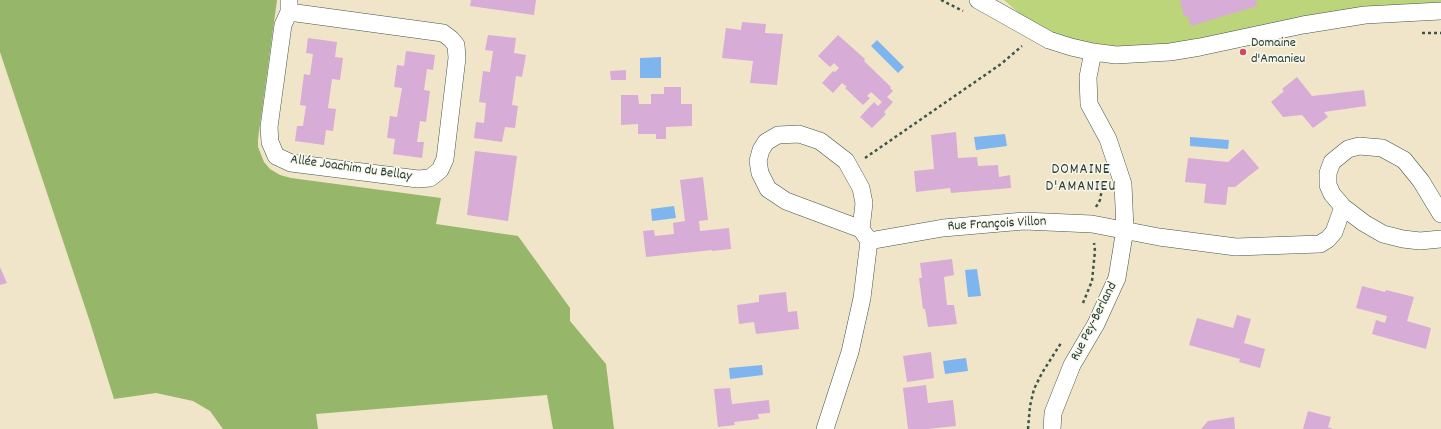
<!DOCTYPE html>
<html>
<head>
<meta charset="utf-8">
<style>
  body { margin:0 }
  canvas { display:block; background:#f1e5c9 }
</style>
</head>
<body>
<canvas width="1441" height="429"></canvas>
<script>
const g = document.querySelector('canvas').getContext('2d');
g.lineJoin = 'round';
function paint(path, color) {
  g.fillStyle = color;
  g.fill(path, 'evenodd');
}
function shape(rows) {
  const path = new Path2D();
  for (const r of rows) {
    path.moveTo(r[0], r[1]);
    for (let i = 2; i < r.length; i += 2) path.lineTo(r[i], r[i + 1]);
  }
  return path;
}
function trace(path, color, width, dash) {
  g.strokeStyle = color;
  g.lineWidth = width;
  g.lineCap = dash ? 'butt' : 'round';
  g.setLineDash(dash || []);
  g.stroke(path);
}
function drawText(font, color, halo, rows, align = 'center') {
  g.font = font + ' Dekko,sans-serif';
  g.lineWidth = 3;
  g.setLineDash([]);
  g.textBaseline = 'middle';
  g.strokeStyle = halo;
  g.fillStyle = color;
  for (const [text, x, y, turn = 0] of rows) {
    g.save();
    g.translate(x, y);
    g.rotate((+turn || 0) * Math.PI / 180);
    g.textAlign = isNaN(turn) ? turn : align;
    if (halo) g.strokeText(text, 0, 0);
    g.fillText(text, 0, 0);
    g.restore();
  }
}
const green = shape([
  [1004,0,1441,0,1441,11,1162,53,1049,40]
]);
const forest = shape([
  [0,0,277,0,258,139,258,147,264,162,270,169,280,175,291,178,441,198,436,224,518,236,570,308,570,321,606,364,614,429,553,429,547,395,316,414,318,429,223,429,210,411,193,401,156,393,114,399,89,319,0,52]
]);
const water = shape([
  [877,40,904,67,898,73,871,46],
  [661,57,661,78,640,78,640,58],
  [1005,134,1007,146,976,150,974,137],
  [1190,137,1229,140,1228,149,1190,146],
  [674,206,676,218,652,221,651,209],
  [977,269,981,296,968,297,965,270],
  [966,358,968,371,945,374,943,361],
  [762,365,763,375,730,379,729,368]
]);
const building = shape([
  [471,0,536,0,534,15,470,6],
  [1182,0,1256,0,1257,6,1191,26,1188,16,1184,16,1180,1],
  [742,22,766,24,765,33,783,34,777,85,750,83,753,61,722,58,726,28,741,30],
  [488,35,516,38,514,53,526,55,522,77,516,76,512,105,518,106,515,128,505,127,502,142,474,138,476,122,484,123,486,103,479,102,483,71,490,72,493,51,485,50],
  [838,35,865,59,864,61,891,87,890,88,893,91,887,97,893,102,884,112,886,114,872,128,860,117,874,102,878,106,882,102,871,92,867,96,870,98,863,105,845,88,847,87,842,83,833,93,822,83,833,71,835,72,839,68,834,63,830,67,818,56],
  [308,38,337,42,335,57,343,58,340,80,332,79,328,108,336,109,333,131,326,130,324,145,295,141,297,126,303,126,306,106,300,105,304,74,310,75,313,54,306,53],
  [406,51,435,55,433,70,427,69,424,90,430,91,426,122,420,121,417,142,424,142,422,158,393,154,395,139,387,138,390,116,397,117,402,88,394,87,397,65,404,66],
  [626,70,626,80,611,80,610,71],
  [1297,77,1312,96,1364,90,1366,106,1324,112,1328,117,1313,128,1302,115,1283,117,1271,102,1284,91,1282,89],
  [664,87,681,87,681,104,692,104,692,126,666,127,666,139,656,139,656,134,638,134,638,124,621,125,621,95,638,95,639,104,651,104,651,94,664,94],
  [956,132,958,158,977,157,978,166,998,165,999,177,1010,175,1011,188,951,193,950,188,916,192,914,171,934,169,931,135],
  [1243,149,1259,168,1235,187,1228,187,1226,205,1204,203,1206,184,1185,182,1188,158,1228,162],
  [475,151,517,156,508,221,467,215],
  [703,177,708,220,699,221,700,231,729,228,731,249,712,251,712,250,646,257,643,231,654,230,655,236,674,234,673,223,685,221,680,180],
  [952,259,954,275,944,277,947,305,954,305,957,324,928,327,925,309,923,309,919,278,922,278,920,263],
  [0,267,7,283,0,285],
  [1362,286,1385,292,1386,290,1414,297,1407,321,1431,328,1426,349,1372,334,1376,320,1385,323,1387,316,1356,308],
  [786,292,788,312,797,311,799,329,756,334,754,322,739,324,737,305,759,302,759,295],
  [1237,315,1251,319,1244,343,1265,349,1260,368,1239,362,1240,359,1189,345,1197,318,1233,328],
  [931,352,934,378,907,382,903,356],
  [926,385,928,403,953,400,956,426,927,429,908,429,903,388],
  [730,388,732,404,769,400,770,413,758,414,759,419,734,422,735,425,718,427,714,389],
  [1308,411,1331,417,1328,427,1333,429,1303,429],
  [1234,417,1235,429,1201,429,1208,421]
]);
const path = shape([
  [941,0,963,11],
  [1422,33,1441,33],
  [865,158,1001,64,1022,46],
  [1096,207,1100,200,1102,189,1100,179],
  [1083,303,1092,281,1095,251,1094,243],
  [1028,429,1030,406,1034,389,1042,373,1061,343]
]);
const minor = shape([
  [289,0,289,12,283,25,269,127,270,142,276,156,291,163,418,179,430,178,440,170,445,159,457,58,456,45,451,39,443,33,289,12],
  [978,0,1049,40,1071,47,1093,52,1116,55,1170,52,1200,47,1303,25,1365,15,1441,11],
  [1441,214,1421,181,1404,160,1382,148,1359,146,1348,149,1332,162,1328,173,1328,185,1332,194,1343,207,1364,223,1383,234,1403,239,1420,241,1441,239],
  [869,241,943,228,1024,221,1092,224,1159,237,1236,247,1320,244,1328,239,1334,232,1343,207],
  [825,429,850,352,862,298,869,241,861,229,864,203,861,188,846,161,820,141,799,134,778,135,766,142,761,150,758,161,760,173,768,189,786,201,861,229],
  [1052,429,1053,413,1072,365,1096,324,1117,278,1125,229,1123,184,1108,139,1089,104,1088,77,1093,52]
]);
const markers = [
  [1243,52,4,"#d1495b"]
];
const poiNames = [
  ["Domaine",1251,44],
  ["d'Amanieu",1251,60]
];
const streetNames = [
  ["Allée Joachim du Bellay",351,169,8],
  ["Rue François Villon",997,225,-3],
  ["Rue Pey-Berland",1095,322,-63]
];
const neighbourhoodNames = [
  ["DOMAINE",1081,171],
  ["D'AMANIEU",1081,188]
];
paint(green, '#bdd57a');
paint(forest, '#96b66a');
paint(water, '#7fb5ee');
paint(building, '#d7acd6');
trace(minor, '#3e564a', 18);
trace(path, '#3e564a', 2.5, [3, 3]);
trace(minor, '#fff', 17);
for (const [x, y, r, color] of markers) {
  const dot = new Path2D();
  dot.arc(x, y, r, 0, 2 * Math.PI);
  g.fillStyle = color;
  g.fill(dot);
  trace(dot, '#fbf7ec', 1.5);
}
drawText('14px', '#1f3d34', '#fbf7ec', poiNames, 'left');
drawText('14px', '#1f3d34', '#fbf7ec', streetNames);
g.letterSpacing = '1px';
drawText('15px', '#1f3d34', '#fbf7ec', neighbourhoodNames);
g.letterSpacing = '0px';
</script>
</body>
</html>
